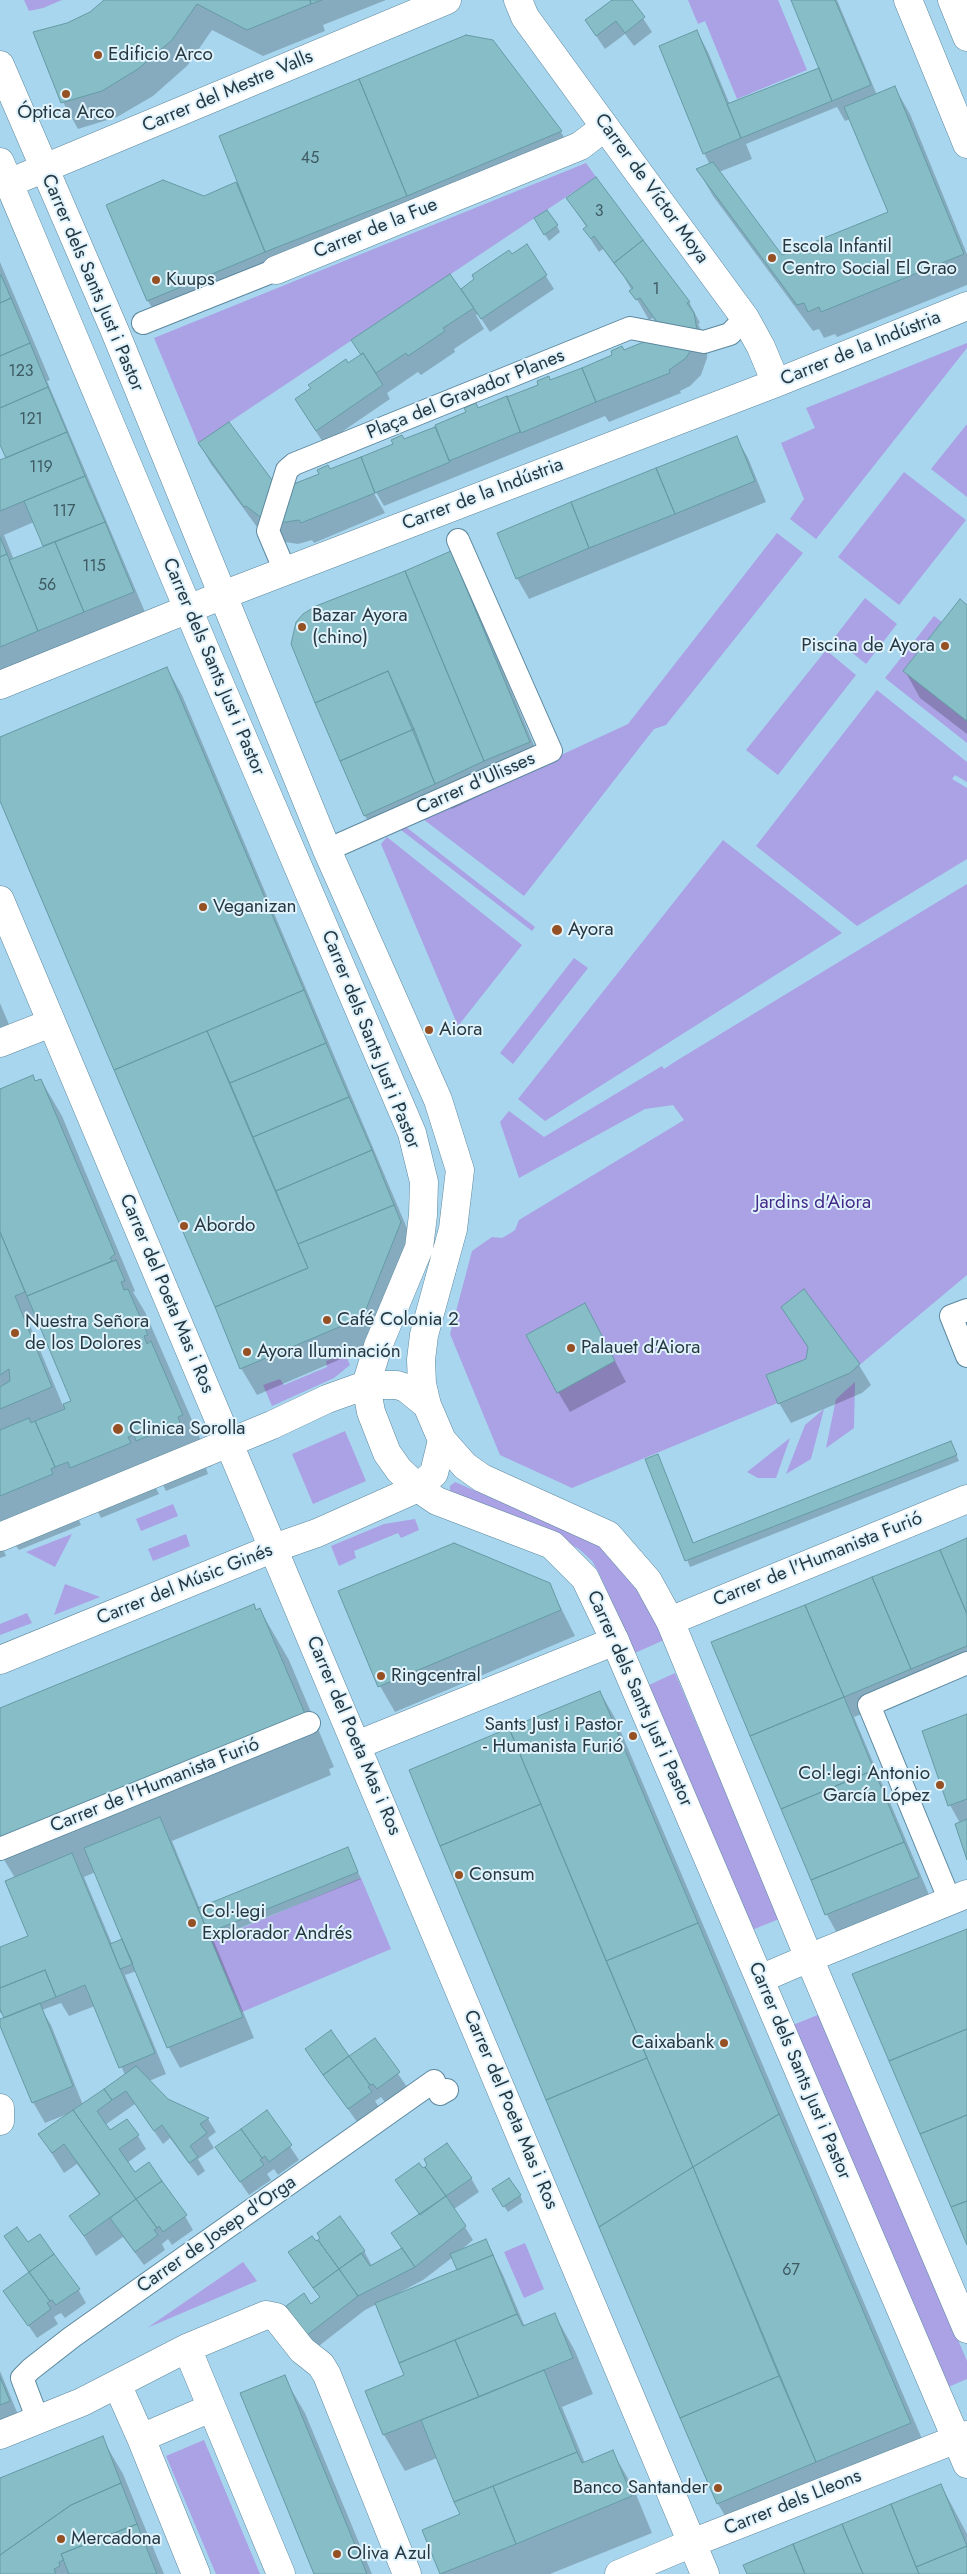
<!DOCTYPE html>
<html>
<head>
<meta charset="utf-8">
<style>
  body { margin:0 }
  canvas { display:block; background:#a8d6ee }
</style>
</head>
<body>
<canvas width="967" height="2574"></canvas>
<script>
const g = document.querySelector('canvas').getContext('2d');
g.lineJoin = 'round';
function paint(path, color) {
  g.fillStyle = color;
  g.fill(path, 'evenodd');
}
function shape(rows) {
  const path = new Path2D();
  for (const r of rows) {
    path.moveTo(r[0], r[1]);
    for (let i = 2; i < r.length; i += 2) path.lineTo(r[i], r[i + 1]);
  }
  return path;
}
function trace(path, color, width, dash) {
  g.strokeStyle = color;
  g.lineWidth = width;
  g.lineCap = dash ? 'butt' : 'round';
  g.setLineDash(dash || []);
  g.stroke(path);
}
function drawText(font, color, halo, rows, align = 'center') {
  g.font = font + ' Jost,sans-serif';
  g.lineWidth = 4;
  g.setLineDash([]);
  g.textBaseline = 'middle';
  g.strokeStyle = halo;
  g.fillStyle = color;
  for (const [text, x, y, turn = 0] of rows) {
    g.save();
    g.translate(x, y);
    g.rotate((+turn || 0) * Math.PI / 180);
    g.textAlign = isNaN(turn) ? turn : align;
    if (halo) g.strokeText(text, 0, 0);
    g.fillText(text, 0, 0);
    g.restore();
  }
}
const green = shape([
  [24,0,62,0,43,8,29,11],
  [688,0,778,0,807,70,737,99,705,21,698,24],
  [586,163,596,177,198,443,154,338],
  [967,343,967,348,816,539,790,519,804,499,781,443,815,428,806,408],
  [967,424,967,497,931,469],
  [904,472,966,520,899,605,838,557],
  [777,533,803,553,666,725,654,729,524,896,423,819,628,724],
  [865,598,897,624,866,664,834,638],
  [934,616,942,622,903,671,967,721,967,743,885,678],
  [826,650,856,675,778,775,746,750],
  [877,690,967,762,967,782,955,775,952,779,967,788,967,859,857,926,756,846],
  [406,827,535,927,532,931,401,830],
  [387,837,522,945,458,1026,381,844],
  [723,840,842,933,545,1121,518,1099],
  [967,884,967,1275,850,1373,572,1488,500,1455,450,1334,472,1251,492,1237,502,1238,509,1234,515,1230,519,1220,684,1120,673,1105,645,1109,519,1178,500,1122,509,1111,544,1137,662,1066,664,1069,676,1061],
  [574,958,588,968,513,1064,500,1053],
  [345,1354,350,1365,334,1378,272,1406,263,1385,280,1379,284,1385,327,1367,326,1361],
  [855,1382,854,1428,826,1448,836,1399],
  [824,1409,811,1459,786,1474,805,1425],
  [345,1431,366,1481,313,1504,292,1454],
  [790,1438,776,1478,758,1478,747,1472],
  [455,1482,570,1532,604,1549,636,1582,664,1640,635,1653,599,1573,592,1561,579,1549,555,1536,450,1491,450,1486],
  [173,1504,178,1516,141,1531,136,1519],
  [415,1519,419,1530,401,1538,398,1533,354,1551,356,1558,339,1566,331,1546,384,1524],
  [72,1534,55,1567,26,1552],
  [186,1534,190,1546,153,1561,148,1549],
  [65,1584,100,1597,54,1615],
  [27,1613,32,1623,0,1635,0,1624],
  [675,1673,779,1919,752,1930,649,1685],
  [361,1878,391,1949,242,2012,211,1941],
  [820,2014,967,2361,967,2379,946,2388,793,2025],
  [525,2243,544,2289,524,2298,504,2252],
  [243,2262,257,2281,147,2328],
  [204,2440,260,2574,216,2574,166,2456]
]);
const shadow = shape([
  [106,0,386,0,323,25,325,31,263,56,212,30,187,66,153,96,117,117,78,129,63,102,68,24,90,13],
  [614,0,631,0,652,32,634,46,625,34,605,49,586,21],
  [792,0,837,0,877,95,895,88,910,114,967,254,967,285,837,337,835,334,824,338,819,329,813,331,713,196,698,170,710,165,704,153,697,31,708,52,730,105,820,68],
  [837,107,845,121,850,119,889,212,782,257,719,172,752,159,746,144],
  [492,41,561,132,576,158,163,327,148,301,204,197,238,183],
  [567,198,689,302,700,323,698,324,708,344,707,358,701,375,690,386,680,391,681,393,609,422,605,416,384,506,373,487,371,488,385,513,314,543,312,540,298,544,279,541,259,525,257,527,211,464,199,443,274,485,286,488,478,409,654,340,658,326,653,318,649,320,624,277,603,249,599,252,593,243,585,229,587,228],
  [535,219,557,226,560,232,549,241],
  [527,246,554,289,490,332,478,314,476,315,484,329,454,349,455,352,421,375,418,372,387,393,390,399,324,444,304,413,348,365,362,356,353,341,463,295],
  [0,262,50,380,47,381,145,612,0,691,0,461,7,458,0,441],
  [34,522,44,547,14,560,4,535],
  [736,437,748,458,766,502,529,599,517,578],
  [450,553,462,573,541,762,495,781,498,787,452,809,448,803,377,836,365,816,316,703],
  [967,607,967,734,920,698,905,671],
  [167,668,182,695,409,1233,378,1343,257,1395,241,1368,0,798,0,739],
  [0,1003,15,1039,0,1045],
  [41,1080,62,1116,135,1291,133,1292,145,1312,212,1466,206,1468,208,1474,166,1491,163,1485,156,1488,159,1494,101,1518,98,1512,79,1520,81,1525,19,1550,16,1546,4,1551,6,1556,0,1558,0,1090],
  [38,1319,73,1401,63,1406,29,1323],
  [804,1291,859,1365,871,1385,862,1393,791,1423,779,1403,807,1360,809,1349,782,1307],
  [596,1325,626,1382,570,1412,558,1392],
  [954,1449,959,1461,690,1567,647,1460,658,1456,661,1462,694,1544],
  [967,1540,967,1672,854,1717,930,1897,838,1935,827,1915,713,1643],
  [549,1584,575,1636,395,1712,380,1686],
  [260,1610,289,1660,334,1767,329,1769,331,1775,172,1841,200,1909,348,1848,361,1879,213,1939,254,2038,180,2068,169,2048,137,1971,125,1975,166,2074,149,2081,167,2100,208,2119,216,2132,208,2138,214,2148,198,2159,205,2171,198,2176,170,2138,163,2144,135,2104,105,2125,110,2132,138,2136,146,2149,127,2163,134,2174,185,2216,193,2230,172,2245,168,2239,162,2244,165,2250,144,2265,123,2237,96,2256,71,2216,100,2196,77,2164,64,2173,40,2135,70,2113,45,2123,33,2102,0,2023,5,2018,3,2012,0,2013,0,1949,30,1937,15,1878,0,1853,0,1709],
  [96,1872,124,1939,112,1944,84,1877],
  [61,2003,69,2016,95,2006,125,2075,83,2105,51,2025,42,2010],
  [600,1692,615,1718,931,2460,730,2524,718,2504,681,2418],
  [967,1715,967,1856,960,1823,950,1805],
  [375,2040,407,2087,385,2102,381,2097,375,2101,379,2107,357,2122,306,2049,349,2058],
  [267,2112,299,2160,278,2175,274,2169,267,2174,271,2180,249,2195,217,2148],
  [422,2170,471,2178,479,2192,454,2209,473,2240,461,2250,486,2240,504,2277,525,2327,555,2315,575,2351,593,2394,562,2407,585,2463,612,2451,633,2487,652,2533,550,2574,442,2574,424,2530,462,2515,437,2458,405,2471,384,2435,367,2391,406,2376,377,2304,365,2310,315,2349,295,2320,321,2299,290,2253,316,2243,364,2251,372,2266,402,2249,393,2233,419,2214,397,2180],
  [453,2257,459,2270,400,2294,399,2293,423,2280],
  [520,2195,523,2202,508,2212,497,2196],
  [14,2250,78,2289,86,2303,65,2318,61,2313,57,2315,54,2317,58,2324,37,2338,5,2291,29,2273],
  [0,2371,21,2422,0,2430],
  [284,2377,305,2413,372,2574,316,2574],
  [102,2438,123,2474,164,2574,0,2574,0,2480],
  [941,2485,967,2534,967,2574,748,2574]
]);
const building = shape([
  [104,0,310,0,311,4,247,30,197,4,172,40,138,69,102,91,61,103,33,32,67,23,90,12,104,0],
  [310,0,322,0,311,4,310,0],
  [612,0,632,0,645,17,625,33,616,21,596,36,585,20,612,0],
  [791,0,835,0,871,85,832,101,791,0],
  [697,30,741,138,703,154,659,46,697,30],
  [466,35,493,40,562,131,407,196,359,79,466,35],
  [819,68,832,101,741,138,727,104,819,68],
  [359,79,407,196,265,252,219,136,359,79],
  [895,86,964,254,821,312,819,307,808,312,804,303,797,305,696,169,713,162,782,255,888,212,844,107,895,86],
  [596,177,643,240,614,263,594,236,591,239,583,229,587,226,566,198,596,177],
  [163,180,204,196,236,182,265,252,147,301,106,205,163,180],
  [547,210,558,225,544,235,534,218,547,210],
  [643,240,690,302,687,303,694,313,697,330,657,322,640,298,636,300,629,291,633,288,614,263,643,240],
  [527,244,547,275,481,319,461,289,474,279,472,275,509,250,512,254,527,244],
  [450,274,474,308,443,328,445,331,408,356,406,353,376,373,363,353,361,355,351,340,450,274],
  [1,275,11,298,0,303,0,276,1,275],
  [11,298,30,343,0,356,0,303,11,298],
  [651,339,694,345,686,358,669,370,670,373,596,402,582,368,612,355,611,351,622,346,624,350,651,339],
  [30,343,48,387,0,408,0,356,30,343],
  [363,353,383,385,316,431,295,399,311,388,308,385,346,359,348,363,363,353],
  [582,368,596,402,521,433,507,397,538,385,537,381,549,376,550,380,582,368],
  [48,387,67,432,6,458,0,445,0,408,48,387],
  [507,396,520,432,449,461,435,425,466,412,464,408,476,403,478,408,507,396],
  [229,422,275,484,263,519,246,506,244,507,198,443,229,422],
  [435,427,450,462,375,493,361,457,393,444,391,440,402,435,404,439,435,427],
  [67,432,85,476,0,511,0,460,67,432],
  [737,436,755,481,675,514,656,468,737,436],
  [361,457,375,493,301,523,299,520,279,523,286,487,319,474,317,470,328,465,330,469,361,457],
  [656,468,675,514,589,548,571,502,656,468],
  [85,476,105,522,43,546,24,501,85,476],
  [571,502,589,548,516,579,497,533,571,502],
  [105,522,134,592,84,612,55,542,105,522],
  [0,537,7,554,0,557,0,537],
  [55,542,84,612,38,631,9,560,55,542],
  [451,551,530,742,484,761,405,571,451,551],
  [7,554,38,631,0,647,0,557,7,554],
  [405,571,484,761,435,784,388,671,315,703,291,644,296,622,303,614,316,606,405,571],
  [960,599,967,605,967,721,903,671,960,599],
  [167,667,304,990,114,1070,0,801,0,737,167,667],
  [388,671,414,729,340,761,315,703,388,671],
  [414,729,435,784,364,816,340,761,414,729],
  [304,990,326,1043,230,1083,207,1031,304,990],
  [207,1031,308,1268,215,1307,114,1070,207,1031],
  [326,1043,349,1097,253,1137,230,1083,326,1043],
  [33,1075,35,1081,41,1079,115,1254,110,1258,112,1261,27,1296,0,1232,0,1089,33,1075],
  [349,1097,372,1150,276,1191,253,1137,349,1097],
  [372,1150,394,1205,298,1244,276,1191,372,1150],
  [394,1205,401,1222,363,1317,240,1369,215,1307,308,1268,298,1244,394,1205],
  [0,1232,25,1292,15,1296,52,1387,0,1409,0,1387,10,1381,9,1369,0,1375,0,1232],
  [116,1260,125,1281,121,1282,124,1290,128,1289,148,1335,144,1336,147,1344,151,1341,183,1415,178,1417,180,1423,136,1441,134,1435,128,1437,131,1443,70,1468,68,1462,55,1467,35,1421,65,1409,63,1404,71,1401,27,1296,116,1260],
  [804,1289,860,1364,850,1373,778,1404,766,1375,806,1359,808,1347,781,1307,804,1289],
  [585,1303,615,1361,557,1393,526,1335,585,1303],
  [29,1418,31,1423,35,1421,55,1467,51,1469,53,1474,0,1496,0,1430,29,1418],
  [951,1441,957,1455,685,1561,645,1459,658,1454,693,1543,951,1441],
  [967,1538,967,1614,940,1550,967,1538],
  [454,1543,550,1583,561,1610,378,1687,338,1591,454,1543],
  [940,1550,967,1614,967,1646,911,1669,872,1577,940,1550],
  [872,1577,911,1669,844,1697,805,1605,872,1577],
  [254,1604,256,1610,260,1608,306,1716,0,1842,0,1708,254,1604],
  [805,1605,844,1697,750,1736,711,1642,805,1605],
  [600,1691,698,1923,606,1961,509,1728,600,1691],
  [844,1697,874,1770,781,1809,750,1736,844,1697],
  [967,1714,967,1799,948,1806,922,1731,967,1714],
  [509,1728,541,1804,440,1846,409,1770,509,1728],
  [874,1770,904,1842,811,1880,781,1809,874,1770],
  [541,1804,647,2058,546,2100,440,1846,541,1804],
  [160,1817,243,2017,167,2048,84,1848,160,1817],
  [967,1819,967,1860,955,1824,967,1819],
  [904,1842,919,1877,825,1915,811,1880,904,1842],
  [348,1847,358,1872,208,1933,198,1908,348,1847],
  [72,1853,155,2053,119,2068,85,1985,56,1997,45,1970,0,1988,0,1947,28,1936,5,1881,72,1853],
  [698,1923,779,2114,693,2167,606,1961,698,1923],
  [967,1929,967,2029,889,2061,852,1974,967,1929],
  [122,1939,133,1964,120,1969,110,1944,122,1939],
  [45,1970,56,1997,4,2018,0,2009,0,1988,45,1970],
  [40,2003,73,2086,32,2103,0,2026,0,2019,40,2003],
  [967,2029,967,2115,920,2134,889,2061,967,2029],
  [331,2030,349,2056,323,2075,305,2049,331,2030],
  [375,2038,400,2072,377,2089,373,2084,370,2085,349,2056,375,2038],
  [349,2056,370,2085,368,2087,372,2092,348,2109,323,2075,349,2056],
  [647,2058,693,2167,599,2227,546,2100,647,2058],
  [136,2066,168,2099,209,2118,200,2124,207,2133,190,2146,198,2157,189,2163,162,2125,154,2131,126,2091,112,2100,104,2089,136,2066],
  [104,2089,112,2100,97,2111,110,2130,127,2119,139,2135,119,2149,135,2172,149,2162,162,2181,136,2199,73,2110,104,2089],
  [73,2110,136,2199,84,2236,69,2216,100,2194,64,2144,52,2153,38,2134,73,2110],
  [267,2110,292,2145,269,2162,265,2156,262,2158,241,2129,267,2110],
  [779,2114,911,2423,816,2462,693,2167,779,2114],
  [967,2115,967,2201,951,2207,920,2134,967,2115],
  [241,2129,262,2158,260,2160,264,2165,240,2182,215,2147,241,2129],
  [447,2143,472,2178,446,2196,425,2167,427,2165,424,2159,447,2143],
  [419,2163,423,2168,425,2167,446,2196,420,2215,395,2180,419,2163],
  [693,2167,779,2376,680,2418,599,2227,693,2167],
  [509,2178,521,2195,503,2207,492,2189,509,2178],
  [162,2181,187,2215,163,2232,159,2226,157,2228,136,2199,162,2181],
  [446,2196,466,2226,415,2267,391,2233,446,2196],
  [136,2199,157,2228,154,2230,158,2235,135,2252,110,2218,136,2199],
  [967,2201,967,2245,951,2207,967,2201],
  [340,2216,365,2251,339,2269,318,2240,320,2238,317,2233,340,2216],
  [17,2227,28,2242,40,2234,54,2254,29,2272,4,2236,17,2227],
  [312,2236,316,2241,318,2240,339,2269,313,2288,288,2252,312,2236],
  [486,2239,493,2255,457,2270,450,2254,486,2239],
  [402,2248,415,2267,358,2296,339,2269,361,2253,370,2266,402,2248],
  [54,2254,80,2289,56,2305,52,2300,50,2301,29,2272,54,2254],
  [493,2255,517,2314,399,2363,375,2303,493,2255],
  [339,2269,358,2296,306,2336,286,2306,304,2293,311,2304,320,2297,313,2288,339,2269],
  [29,2272,50,2301,47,2303,51,2309,28,2326,3,2291,29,2272],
  [555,2313,573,2358,479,2397,455,2340,517,2314,523,2326,555,2313],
  [455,2340,479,2397,383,2435,365,2391,404,2375,399,2363,455,2340],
  [544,2370,577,2452,454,2502,421,2420,544,2370],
  [285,2375,367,2574,314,2574,240,2393,285,2375],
  [779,2376,816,2462,717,2504,680,2418,779,2376],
  [0,2377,10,2401,0,2405,0,2377],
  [103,2436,121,2483,71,2505,0,2555,0,2478,103,2436],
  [613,2450,632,2496,516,2544,493,2486,577,2452,582,2463,613,2450],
  [121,2483,137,2524,61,2554,64,2560,59,2562,60,2566,54,2569,56,2574,0,2574,0,2555,71,2505,121,2483],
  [941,2484,967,2546,916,2567,891,2504,941,2484],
  [493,2486,516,2544,440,2574,422,2530,460,2514,454,2502,493,2486],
  [891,2504,919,2574,863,2574,842,2524,891,2504],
  [137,2524,157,2574,69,2574,61,2554,137,2524],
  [842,2524,863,2574,805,2574,793,2544,842,2524],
  [793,2544,805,2574,747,2574,743,2565,793,2544],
  [967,2546,967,2574,919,2574,916,2567,967,2546]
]);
const pedestrian = shape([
  [143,323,276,270],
  [285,571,268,531,287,470,294,464,630,328,704,342,730,334,745,318],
  [327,850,551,751,458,540],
  [967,1310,951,1316,967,1356],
  [0,1849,309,1723],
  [950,1901,869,1705,967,1663],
  [38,2420,22,2378,31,2369,72,2337,434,2081,440,2094,447,2090]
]);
const minor = shape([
  [518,0,525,17,605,127,745,318,761,347,776,383],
  [908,0,967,144],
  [952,0,967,37],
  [9,183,447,0],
  [276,270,580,146,605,127],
  [0,685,223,595,776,383,967,306],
  [0,900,705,2574],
  [0,1043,51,1023],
  [670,1621,967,1499],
  [357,1745,615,1641],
  [809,1958,967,1894],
  [0,2108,0,2121],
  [187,2348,281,2574],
  [117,2384,141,2438,196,2574],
  [0,2435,82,2402,187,2348,266,2315,276,2317,302,2350,321,2365,327,2375,407,2574],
  [141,2438,211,2408],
  [619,2574,692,2543,967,2435]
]);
const tertiary = shape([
  [0,65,114,329,327,850,438,1100,460,1170,453,1229,424,1335,421,1360,422,1384,427,1405,442,1440,465,1466,482,1478,608,1535,648,1581,670,1621,809,1958,967,2329],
  [0,162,207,654,412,1133,424,1182,423,1215,419,1248,378,1346,366,1385,371,1412,387,1453,399,1470,418,1488,437,1501,552,1545,585,1578,615,1641,967,2464],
  [0,1537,272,1425,327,1399,366,1385,397,1385,406,1388,427,1405],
  [0,1660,274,1548,317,1533,418,1488,434,1473,442,1440],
  [760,1979,809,1958]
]);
const markers = [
  [98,55,5,"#955024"],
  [66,94,5,"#955024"],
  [772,258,5,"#955024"],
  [156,280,5,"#955024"],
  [302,627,5,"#955024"],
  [945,646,5,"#955024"],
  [203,907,5,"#955024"],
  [557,930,6,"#955024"],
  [429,1030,5,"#955024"],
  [184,1226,5,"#955024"],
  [327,1320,5,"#955024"],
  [15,1333,5,"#955024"],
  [571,1348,5,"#955024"],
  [247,1352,5,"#955024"],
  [118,1429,6,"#955024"],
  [381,1676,5,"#955024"],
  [633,1736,5,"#955024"],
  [940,1785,5,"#955024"],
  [459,1875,5,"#955024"],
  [192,1923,5,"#955024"],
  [724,2043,5,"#955024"],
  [718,2488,5,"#955024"],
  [61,2539,5,"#955024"],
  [337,2554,5,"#955024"]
];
const numberNames = [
  ["45",310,159],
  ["3",599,212],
  ["1",656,290],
  ["123",21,372],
  ["121",31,420],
  ["119",41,468],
  ["117",64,512],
  ["115",94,567],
  ["56",47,586],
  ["67",791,2271]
];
const poiNames = [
  ["Edificio Arco",108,55],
  ["Óptica Arco",66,113,"center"],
  ["Escola Infantil",782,247],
  ["Centro Social El Grao",782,269],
  ["Kuups",166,280],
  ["Bazar Ayora",312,616],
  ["(chino)",312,638],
  ["Piscina de Ayora",935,646,"right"],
  ["Veganizan",213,907],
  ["Ayora",568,930],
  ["Aiora",439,1030],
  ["Abordo",194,1226],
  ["Café Colonia 2",337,1320],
  ["Nuestra Señora",25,1322],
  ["de los Dolores",25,1344],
  ["Palauet d'Aiora",581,1348],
  ["Ayora Iluminación",257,1352],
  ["Clinica Sorolla",129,1429],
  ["Ringcentral",391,1676],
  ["Sants Just i Pastor",623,1725,"right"],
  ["- Humanista Furió",623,1747,"right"],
  ["Col·legi Antonio",930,1774,"right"],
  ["García López",930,1796,"right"],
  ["Consum",469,1875],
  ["Col·legi",202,1912],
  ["Explorador Andrés",202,1934],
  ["Caixabank",714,2043,"right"],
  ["Banco Santander",708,2488,"right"],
  ["Mercadona",71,2539],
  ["Oliva Azul",347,2554]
];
const streetNames = [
  ["Carrer del Mestre Valls",228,92,-23],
  ["Carrer de Víctor Moya",651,189,54],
  ["Carrer de la Fue",376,229,-22],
  ["Carrer dels Sants Just i Pastor",92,283,67],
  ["Carrer de la Indústria",861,349,-22],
  ["Plaça del Gravador Planes",466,395,-22],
  ["Carrer de la Indústria",483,495,-21],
  ["Carrer dels Sants Just i Pastor",213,667,67],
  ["Carrer d'Ulisses",476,784,-24],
  ["Carrer dels Sants Just i Pastor",370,1040,68],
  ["Carrer del Poeta Mas i Ros",166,1294,67],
  ["Carrer de l'Humanista Furió",818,1560,-22],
  ["Carrer del Músic Ginés",185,1585,-22],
  ["Carrer dels Sants Just i Pastor",639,1699,66],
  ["Carrer del Poeta Mas i Ros",353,1736,67],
  ["Carrer de l'Humanista Furió",155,1786,-22],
  ["Carrer dels Sants Just i Pastor",799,2071,67],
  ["Carrer del Poeta Mas i Ros",510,2110,67],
  ["Carrer de Josep d'Orga",217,2235,-35],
  ["Carrer dels Lleons",793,2503,-22]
];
const parkNames = [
  ["Jardins d'Aiora",813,1203]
];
paint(green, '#aba1e5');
paint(shadow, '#0003');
paint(building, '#86bdc7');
trace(building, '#659ba5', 1);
trace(pedestrian, '#5c889e', 24);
trace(minor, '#5c889e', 29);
trace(tertiary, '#5c889e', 29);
trace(pedestrian, '#fff', 22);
trace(minor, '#fff', 28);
trace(tertiary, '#fff', 28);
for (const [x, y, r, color] of markers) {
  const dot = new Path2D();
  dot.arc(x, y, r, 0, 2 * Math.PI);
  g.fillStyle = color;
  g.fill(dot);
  trace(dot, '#e0f3fc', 2);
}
drawText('16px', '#3e5a63', null, numberNames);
drawText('19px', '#263942', '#e0f3fc', poiNames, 'left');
drawText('19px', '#263942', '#e0f3fc', streetNames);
drawText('19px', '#442987', '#e0f3fc', parkNames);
</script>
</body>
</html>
